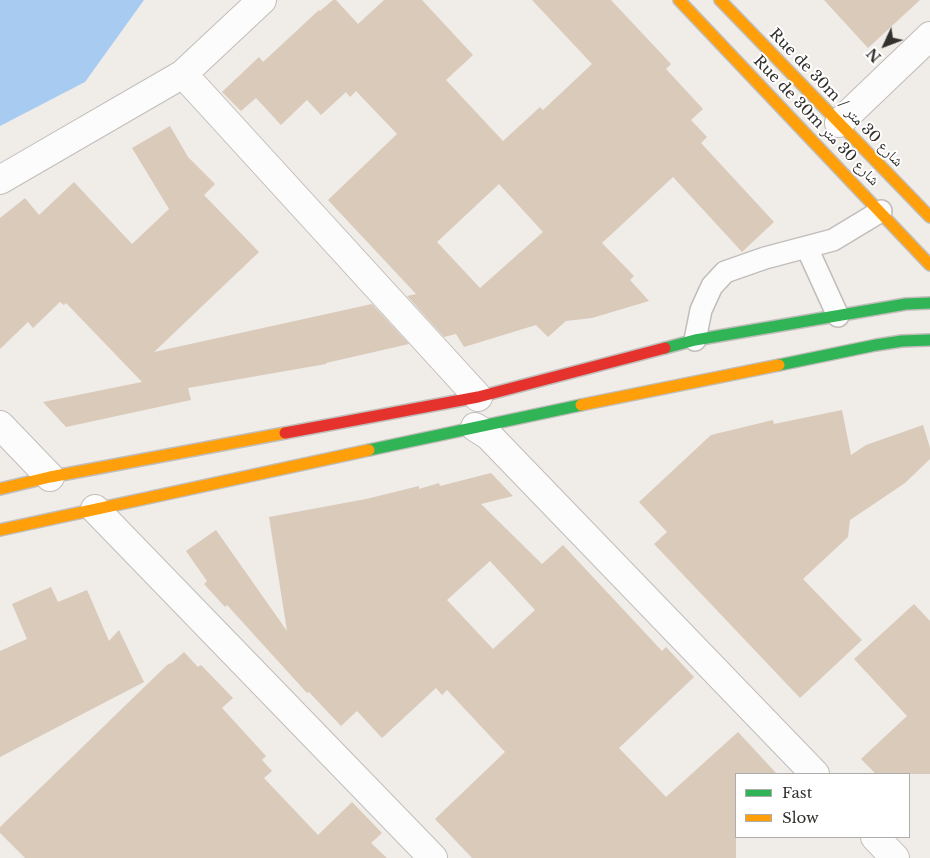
<!DOCTYPE html>
<html>
<head>
<meta charset="utf-8">
<style>
  body { margin:0 }
  #map { position:relative; width:930px; height:858px; overflow:hidden; background:#f0ece8; font-family:"Libre Baskerville",serif }
  canvas { display:block }
  .legend { position:absolute; left:735px; top:773px; width:175px; height:65px; box-sizing:border-box; background:#fff; border:1px solid #adadab; margin:0; padding:6px 9px; list-style:none; font-size:15px; color:#33312e }
  .legend li { display:flex; align-items:center; gap:10px; height:25px }
  .legend b { width:25px; border:1px solid #adadab }
  .north { position:absolute; left:860px; top:20px; width:50px; height:50px; -webkit-text-stroke:4px #fff; paint-order:stroke; rotate:227deg; font-size:14px; font-weight:700; line-height:20px; text-align:center; color:#33312e }
  .north::after { content:''; display:block; margin:auto; width:18px; height:22px; background:#33312e; clip-path:polygon(50% 0,100% 100%,50% 72%,0 100%) }
</style>
</head>
<body>
<div id="map">
<canvas width="930" height="858"></canvas>
<ul class="legend">
<li><b style="height:6px;background:#30b455"></b>Fast</li>
<li><b style="height:6px;background:#ff9f0a"></b>Slow</li>
</ul>
<div class="north">N</div>
</div>
<script>
const g = document.querySelector('canvas').getContext('2d');
g.lineJoin = 'round';
function paint(path, color) {
  g.fillStyle = color;
  g.fill(path, 'evenodd');
}
function shape(rows) {
  const path = new Path2D();
  for (const r of rows) {
    path.moveTo(r[0], r[1]);
    for (let i = 2; i < r.length; i += 2) path.lineTo(r[i], r[i + 1]);
  }
  return path;
}
function trace(path, color, width, dash) {
  g.strokeStyle = color;
  g.lineWidth = width;
  g.lineCap = dash ? 'butt' : 'round';
  g.setLineDash(dash || []);
  g.stroke(path);
}
function drawText(font, color, halo, rows, align = 'center') {
  g.font = font + ' "Libre Baskerville","Noto Naskh Arabic",serif';
  g.lineWidth = 4;
  g.setLineDash([]);
  g.textBaseline = 'middle';
  g.strokeStyle = halo;
  g.fillStyle = color;
  for (const [text, x, y, turn = 0] of rows) {
    g.save();
    g.translate(x, y);
    g.rotate((+turn || 0) * Math.PI / 180);
    g.textAlign = isNaN(turn) ? turn : align;
    if (halo) g.strokeText(text, 0, 0);
    g.fillText(text, 0, 0);
    g.restore();
  }
}
const water = shape([
  [0,0,144,0,85,82,0,126]
]);
const building = shape([
  [333,0,336,0,358,24,384,0,422,0,473,55,446,80,503,141,540,107,543,110,592,64,532,0,611,0,671,64,666,69,703,109,691,120,707,137,701,143,774,222,742,252,673,177,602,243,634,276,630,280,649,301,592,318,566,321,548,337,536,325,464,347,456,334,444,337,407,296,416,294,328,200,397,134,356,91,350,97,346,92,321,115,307,100,281,125,256,98,241,111,222,92,259,57,263,62,319,10,320,11],
  [499,184,543,232,480,288,437,242],
  [824,0,920,0,868,48],
  [170,126,188,157,215,184,204,195,259,252,154,352,372,304,409,344,326,363,326,364,188,388,191,400,66,427,43,402,142,382,66,303,64,305,60,302,33,328,28,322,0,349,0,218,25,198,39,215,74,182,132,244,169,209,132,148],
  [842,410,851,455,866,445,923,425,930,448,930,459,905,483,850,520,848,537,803,579,862,640,800,698,654,544,667,532,639,502,711,435,773,420,774,424],
  [491,473,513,496,481,504,542,564,563,545,662,651,666,647,694,677,619,748,666,797,738,732,777,774,736,774,736,858,472,858,435,819,505,752,447,690,442,695,436,688,382,738,357,711,341,726,309,692,307,693,227,605,225,607,204,584,207,581,186,551,216,530,287,631,269,517,366,499,419,486,419,489,439,483,440,486],
  [490,561,535,610,493,649,447,600],
  [51,587,58,602,87,590,109,641,119,630,144,682,0,757,0,651,27,639,12,604],
  [914,604,930,621,930,774,876,774,861,759,907,716,854,659],
  [184,652,198,667,201,665,233,698,222,708,266,756,262,760,272,771,264,778,318,835,352,802,382,833,371,843,387,858,25,858,0,833,0,827,167,665,173,662]
]);
const lane = shape([
  [807,248,838,316],
  [695,340,701,310,712,286,725,272,765,258,833,240,881,211]
]);
const street = shape([
  [183,74,478,397],
  [839,123,930,36],
  [0,180,183,74,262,0],
  [0,425,50,477],
  [475,427,489,436,815,774],
  [95,509,433,858],
  [875,837,895,858]
]);
const fast = shape([
  [665,348,695,340,906,304,930,303],
  [779,365,876,345,902,341,930,340],
  [369,450,581,405]
]);
const slow = shape([
  [679,0,930,265],
  [720,0,930,217],
  [581,405,779,365],
  [0,489,50,477,285,433],
  [0,530,369,450]
]);
const jam = shape([
  [285,433,478,397,665,348]
]);
const streetNames = [
  ["Rue de 30m / شارع 30 متر",836,98,46],
  ["Rue de 30m شارع 30 متر",816,121,46]
];
paint(water, '#a8cbf2');
paint(building, '#d9caba');
trace(lane, '#c0bdba', 24);
trace(street, '#c0bdba', 30);
trace(fast, '#c0bdba', 14);
trace(slow, '#c0bdba', 14);
trace(jam, '#c0bdba', 14);
trace(lane, '#fdfcfc', 21);
trace(street, '#fdfcfc', 28);
trace(fast, '#30b455', 11);
trace(slow, '#ff9f0a', 11);
trace(jam, '#e5322d', 11);
drawText('15px', '#33312e', '#fff', streetNames);
</script>
</body>
</html>
